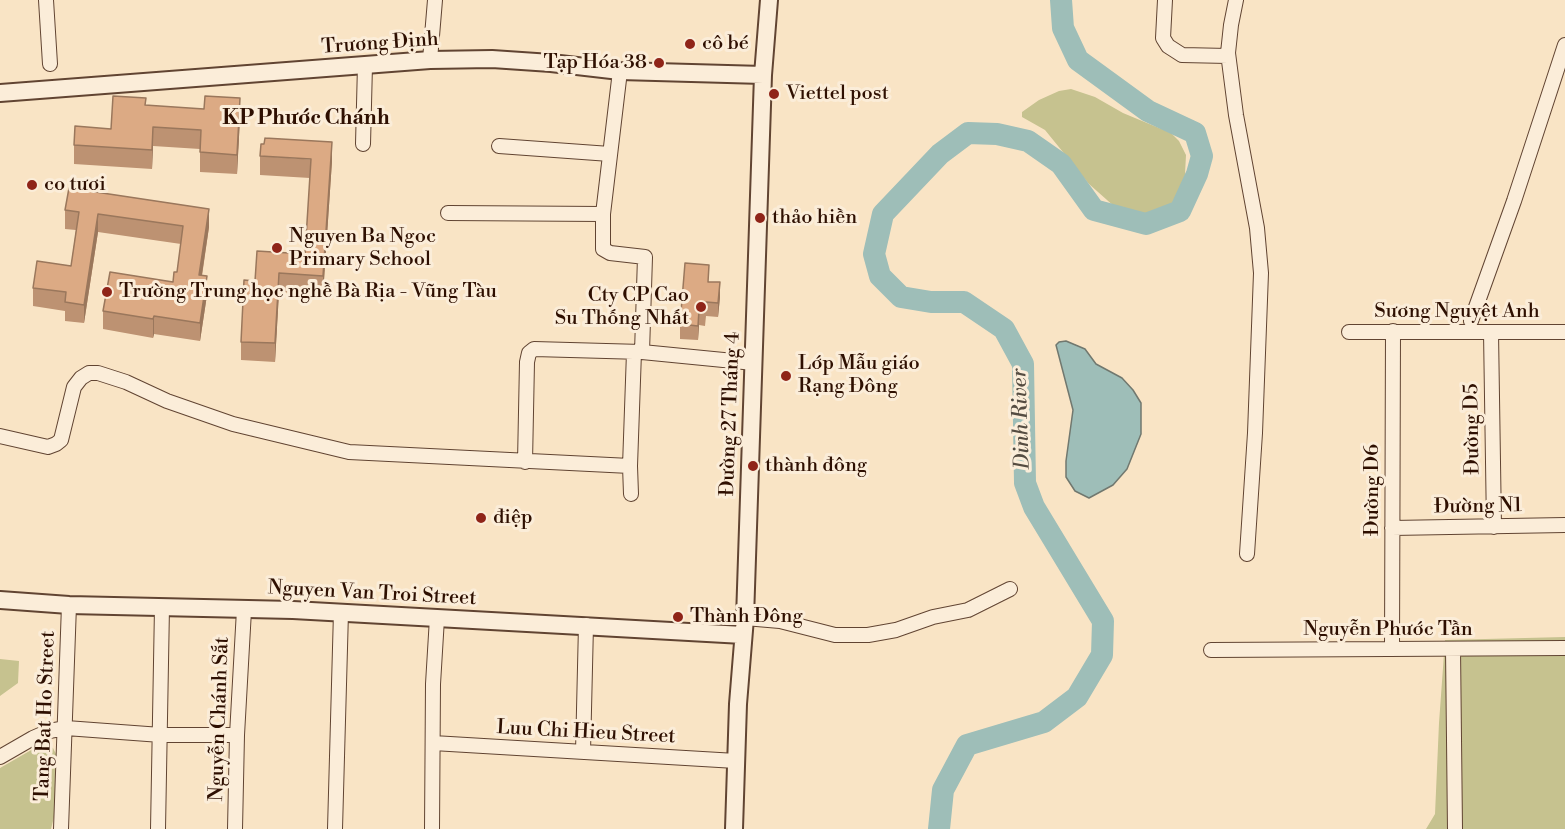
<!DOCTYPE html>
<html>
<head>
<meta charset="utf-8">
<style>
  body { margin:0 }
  canvas { display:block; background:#f9e4c5 }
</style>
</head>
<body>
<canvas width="1565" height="829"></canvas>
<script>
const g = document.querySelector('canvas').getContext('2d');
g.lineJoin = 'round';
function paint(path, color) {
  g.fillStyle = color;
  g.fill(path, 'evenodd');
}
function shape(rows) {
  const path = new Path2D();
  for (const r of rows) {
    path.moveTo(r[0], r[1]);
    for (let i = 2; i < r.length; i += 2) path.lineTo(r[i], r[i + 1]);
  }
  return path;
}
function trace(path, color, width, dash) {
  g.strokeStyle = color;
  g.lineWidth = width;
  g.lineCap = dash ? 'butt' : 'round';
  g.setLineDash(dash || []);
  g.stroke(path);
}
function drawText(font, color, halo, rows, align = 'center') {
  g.font = font + ' "Libre Bodoni",serif';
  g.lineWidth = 6;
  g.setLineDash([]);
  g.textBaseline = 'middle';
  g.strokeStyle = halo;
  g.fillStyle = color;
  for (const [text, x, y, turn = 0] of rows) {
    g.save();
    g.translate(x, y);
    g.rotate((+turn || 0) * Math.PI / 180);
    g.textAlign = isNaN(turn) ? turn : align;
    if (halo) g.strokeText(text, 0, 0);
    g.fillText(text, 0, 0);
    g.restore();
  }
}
const green = shape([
  [1071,89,1095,97,1123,113,1171,133,1179,141,1186,155,1184,193,1181,199,1171,209,1156,217,1147,217,1127,214,1116,208,1089,184,1045,130,1022,117,1022,112,1039,100,1059,91],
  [1565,637,1565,829,1426,829,1435,814,1439,723,1445,640],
  [0,659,19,661,18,683,0,696],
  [47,745,53,748,57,756,55,813,51,829,0,829,0,768,33,749]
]);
const water = shape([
  [1066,341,1085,349,1096,364,1122,378,1133,390,1141,403,1141,434,1127,469,1113,485,1089,498,1075,491,1066,477,1066,461,1073,410,1056,345,1059,342,1066,341]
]);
const river = shape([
  [939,829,943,790,967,745,1044,722,1077,697,1102,655,1103,621,1034,507,1025,483,1023,364,1004,329,964,302,931,302,901,297,880,276,874,254,883,214,940,154,968,133,997,134,1028,141,1061,164,1094,210,1146,224,1180,211,1197,174,1202,156,1195,133,1148,111,1078,60,1063,28,1061,0]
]);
const minor = shape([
  [46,0,50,64],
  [1165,0,1163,38,1168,46,1182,55,1228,56],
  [1236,0,1231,25,1228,53,1236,115,1257,228,1261,273,1255,433,1247,554],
  [430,60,435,0],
  [620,71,603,214,603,249,610,253,645,257,642,352],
  [363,144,365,65],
  [499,146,610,154],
  [448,213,603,214],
  [1471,321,1514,201,1565,45],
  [1349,332,1565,332],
  [1491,332,1494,527],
  [0,436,48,447,56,444,61,440,74,387,81,378,89,373,98,373,126,382,167,401,233,424,349,452,630,466,631,494],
  [525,462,527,362,529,353,534,349,642,352,754,363],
  [630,466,634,352],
  [1392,528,1565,525],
  [745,618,780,621,835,635,868,635,896,630,933,617,968,610,1010,589],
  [1392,649,1393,331],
  [1453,649,1455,829],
  [1211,650,1565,648],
  [433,743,736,761],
  [583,752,586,625],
  [0,757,33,738,49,731,66,728,161,735,237,735],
  [61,829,69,605],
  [158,829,162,607],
  [235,829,237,735,244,610],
  [335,829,341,612],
  [432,829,433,684,437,618]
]);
const tertiary = shape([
  [0,93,430,60,492,59,551,63,620,71,763,75],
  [0,600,69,605,293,610,743,635],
  [734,829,738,704,745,618,763,75,769,0]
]);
const wall = shape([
  [146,105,240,118,237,174,200,172,200,149,153,146,152,169,74,164,74,145,111,129],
  [260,156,332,161,323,295,279,292,275,362,241,360,241,342,255,281,305,254,310,178,260,175],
  [65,210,209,227,202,276,207,295,200,341,154,334,153,338,103,329,103,311,173,282,177,272,181,244,98,232,84,323,65,321,65,311,33,306,33,288,71,266,76,230,65,229],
  [709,282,720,297,718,317,706,316,705,326,699,325,698,340,680,339,680,324]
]);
const shadedWall = shape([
  [240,98,240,118,237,174,237,155],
  [153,127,153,146,152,169,152,150],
  [332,142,332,161,323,295,323,276],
  [209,209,209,227,199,294,199,275],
  [98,214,98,232,84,323,84,305],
  [279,273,279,292,275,362,275,343],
  [207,276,207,295,200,341,200,323],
  [720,282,720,297,718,317,718,303],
  [699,310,699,325,698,340,698,326],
  [154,316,154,334,153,338,153,319]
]);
const building = shape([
  [113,96,146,98,145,105,204,109,205,96,240,98,237,155,200,152,201,130,153,127,152,150,74,145,75,126,111,129,113,96],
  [265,138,332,142,323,276,279,273,275,343,241,342,244,280,255,281,257,251,305,254,311,159,260,156,261,144,264,144,265,138],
  [69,188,209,209,199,275,207,276,200,323,154,316,153,319,103,311,110,272,173,282,174,272,177,272,183,226,98,214,84,305,65,302,66,292,33,288,37,261,71,266,79,212,65,210,69,188],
  [685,263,709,265,708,282,720,282,718,303,706,302,705,311,699,310,698,326,680,324,685,263]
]);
const markers = [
  [690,44,6,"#8f2418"],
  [659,63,6,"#8f2418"],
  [774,94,6,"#8f2418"],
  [32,185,6,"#8f2418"],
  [760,218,6,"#8f2418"],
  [277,248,6,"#8f2418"],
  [107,292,6,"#8f2418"],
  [701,307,6,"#8f2418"],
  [786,376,6,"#8f2418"],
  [753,466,6,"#8f2418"],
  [481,518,6,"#8f2418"],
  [678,617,6,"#8f2418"]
];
const streetNames = [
  ["Trương Định",380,44,-4],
  ["Sương Nguyệt Anh",1457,312],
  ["Đường 27 Tháng 4",731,414,-88],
  ["Đường D5",1473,429,-91],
  ["Đường D6",1373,490,-90],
  ["Đường N1",1478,507,-1],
  ["Nguyen Van Troi Street",372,594,3],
  ["Nguyễn Phước Tần",1388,630],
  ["Tang Bat Ho Street",46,716,-88],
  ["Nguyễn Chánh Sắt",220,719,-88],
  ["Luu Chi Hieu Street",586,733,3]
];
const poiNames = [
  ["cô bé",702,44],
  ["Tạp Hóa 38",647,63,"right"],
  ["Viettel post",786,94],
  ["co tươi",44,185],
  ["thảo hiền",772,218],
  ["Nguyen Ba Ngoc",289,237],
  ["Primary School",289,260],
  ["Trường Trung học nghề Bà Rịa - Vũng Tàu",119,292],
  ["Cty CP Cao",689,296,"right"],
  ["Su Thống Nhất",689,319,"right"],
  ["Lớp Mẫu giáo",798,364],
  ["Rạng Đông",798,387],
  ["thành đông",765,466],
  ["điệp",493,518],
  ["Thành Đông",690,617]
];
const neighbourhoodNames = [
  ["KP Phước Chánh",306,119]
];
const waterNames = [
  ["Dinh River",1022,419,-92]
];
paint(green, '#c6c28f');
paint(water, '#9ebeb8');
trace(water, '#71786f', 1.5);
trace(river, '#9ebeb8', 22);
trace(minor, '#614432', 16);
trace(tertiary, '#614432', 20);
trace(minor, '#fbedd9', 14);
trace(tertiary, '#fbedd9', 16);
paint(wall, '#bd9272');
paint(shadedWall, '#9a775c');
paint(building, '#dcaa84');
trace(building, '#9a775c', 1.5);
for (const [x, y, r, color] of markers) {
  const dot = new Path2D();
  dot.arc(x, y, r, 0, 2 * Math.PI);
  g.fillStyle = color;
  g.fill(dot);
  trace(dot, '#fbedd9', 2);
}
drawText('20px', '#2e0f01', '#fbedd9', streetNames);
drawText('20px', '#2e0f01', '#fbedd9', poiNames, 'left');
drawText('bold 21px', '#2e0f01', '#fbedd9', neighbourhoodNames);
drawText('italic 21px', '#554c41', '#fbedd9', waterNames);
</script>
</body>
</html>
